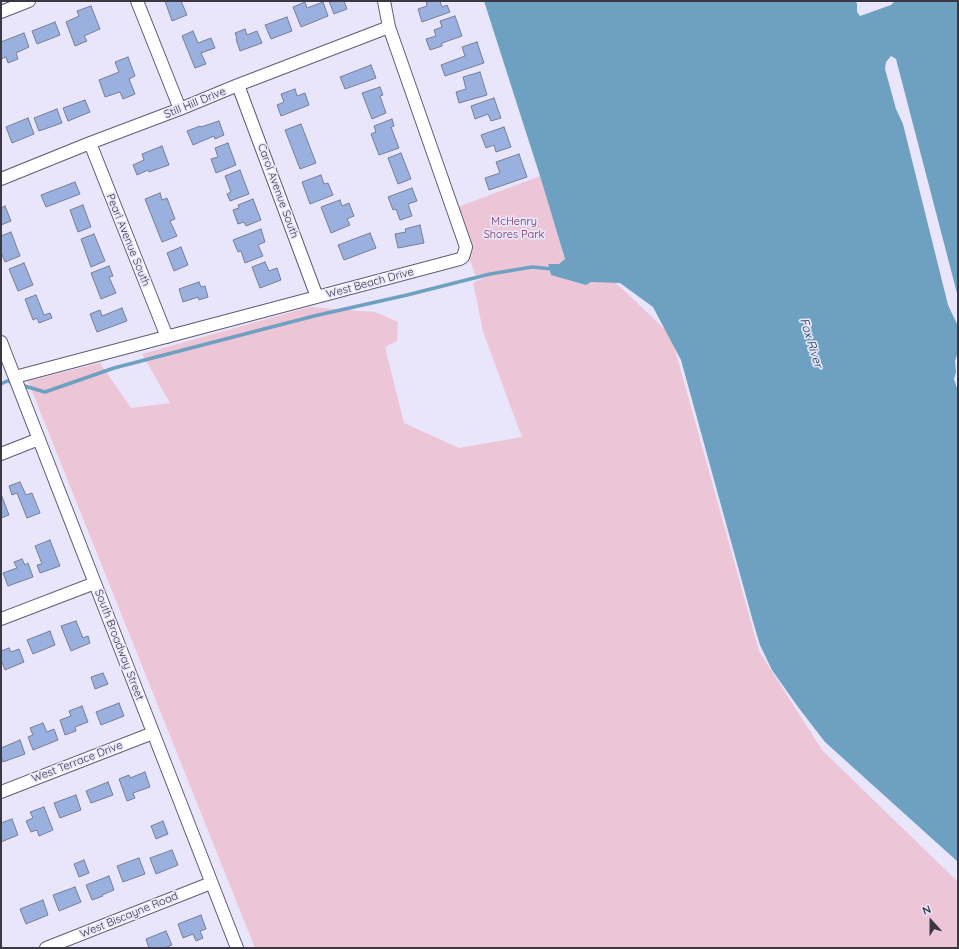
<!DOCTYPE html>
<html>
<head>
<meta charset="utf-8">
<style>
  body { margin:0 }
  #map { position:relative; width:959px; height:949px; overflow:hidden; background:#e9e6fc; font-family:Quicksand,sans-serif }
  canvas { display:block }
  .frame { position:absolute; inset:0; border:2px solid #3a3843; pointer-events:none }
  .north { position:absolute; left:911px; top:901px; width:40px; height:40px; -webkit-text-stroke:3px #e9e6fc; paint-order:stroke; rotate:339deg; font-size:11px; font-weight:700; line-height:16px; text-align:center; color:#3a3843 }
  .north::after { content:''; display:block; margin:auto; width:14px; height:18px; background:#3a3843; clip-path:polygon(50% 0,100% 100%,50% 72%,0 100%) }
</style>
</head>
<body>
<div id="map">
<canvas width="959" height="949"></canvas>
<div class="frame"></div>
<div class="north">N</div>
</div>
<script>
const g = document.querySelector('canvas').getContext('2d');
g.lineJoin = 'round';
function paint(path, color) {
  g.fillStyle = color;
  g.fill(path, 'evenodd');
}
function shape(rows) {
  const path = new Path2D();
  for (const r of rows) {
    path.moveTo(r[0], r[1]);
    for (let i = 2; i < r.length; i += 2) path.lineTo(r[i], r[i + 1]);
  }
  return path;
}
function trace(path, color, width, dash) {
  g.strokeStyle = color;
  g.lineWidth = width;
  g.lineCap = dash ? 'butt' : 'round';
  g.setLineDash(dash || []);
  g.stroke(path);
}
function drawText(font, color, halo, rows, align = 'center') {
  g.font = font + ' Quicksand,sans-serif';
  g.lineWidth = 3.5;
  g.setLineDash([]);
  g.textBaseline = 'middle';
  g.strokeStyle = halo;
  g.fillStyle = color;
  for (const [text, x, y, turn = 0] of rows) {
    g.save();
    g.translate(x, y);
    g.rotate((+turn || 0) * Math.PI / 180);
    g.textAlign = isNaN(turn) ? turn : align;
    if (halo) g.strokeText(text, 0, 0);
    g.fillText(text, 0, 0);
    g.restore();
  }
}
const green = shape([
  [540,176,565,260,559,264,547,264,551,275,591,282,614,281,671,335,759,651,822,750,958,882,958,948,255,948,28,381,100,363,131,408,170,403,142,354,310,307,375,312,398,322,397,341,385,347,404,423,459,448,522,437,505,392,483,331,473,283,495,272,475,275,453,209]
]);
const water = shape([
  [484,1,856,1,857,4,857,12,860,16,891,5,895,1,958,1,958,297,896,59,891,56,886,62,885,69,896,109,903,124,948,305,958,326,958,352,955,361,956,372,954,379,958,391,958,862,825,742,798,707,772,670,760,645,754,625,681,360,653,307,620,283,591,282,586,285,551,275,548,264,559,264,565,259,540,176]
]);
const stream = shape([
  [1,384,7,381,13,382],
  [21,385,45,392,114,368,314,316,407,295,490,274,532,267,553,269]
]);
const building = shape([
  [165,1,181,1,187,15,172,21,165,1],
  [329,1,344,1,347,9,334,14,329,1],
  [426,1,440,1,442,7,447,5,450,12,422,22,418,9,427,6,426,1],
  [305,2,307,8,323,2,328,16,301,27,293,7,305,2],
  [91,6,100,29,84,36,87,41,75,46,66,22,79,16,77,11,91,6],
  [455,16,462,36,442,43,442,46,430,50,426,39,436,36,434,30,442,27,440,21,455,16],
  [287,17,292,31,271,39,265,25,287,17],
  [55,22,60,35,37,44,32,31,55,22],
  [245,29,247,35,257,31,262,43,240,51,236,39,237,38,235,33,245,29],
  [193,31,198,43,211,38,215,48,201,53,206,64,195,68,182,36,193,31],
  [24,33,29,47,16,53,18,59,8,63,6,57,1,59,1,42,24,33],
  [477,42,484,63,445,76,441,65,465,56,462,47,477,42],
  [128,57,135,76,129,79,135,94,123,99,120,92,105,97,99,80,119,72,115,62,128,57],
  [371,65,376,78,345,89,340,77,371,65],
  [480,72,487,95,459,103,456,92,466,89,463,77,480,72],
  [380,87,383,95,380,96,386,113,372,119,362,93,380,87],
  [295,89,297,96,305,93,309,105,281,116,277,105,284,102,281,94,295,89],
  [494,98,501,118,491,121,488,114,475,119,471,106,494,98],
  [85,100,90,112,68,121,63,108,85,100],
  [57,109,62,123,39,131,34,118,57,109],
  [28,118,34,134,12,143,6,127,28,118],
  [392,119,394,126,391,127,399,148,379,155,371,134,376,132,374,126,392,119],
  [219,121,224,135,215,139,214,136,193,145,187,131,200,126,201,127,219,121],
  [301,124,316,163,300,169,285,130,301,124],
  [504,127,511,147,496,152,494,145,486,148,481,135,504,127],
  [228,143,236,165,216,173,211,159,218,157,215,148,228,143],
  [162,146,169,165,149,172,148,170,137,175,133,165,144,160,142,154,162,146],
  [401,153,411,179,398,184,388,158,401,153],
  [519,154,527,177,489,190,485,178,500,173,496,162,519,154],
  [240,170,249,194,230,201,227,194,231,192,225,176,240,170],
  [321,175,324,184,328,183,333,195,310,204,302,182,321,175],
  [75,182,80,194,46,207,41,195,75,182],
  [412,188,417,201,408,204,412,216,400,220,396,209,393,210,388,197,412,188],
  [160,193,162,200,167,198,175,219,170,221,177,236,162,242,145,199,160,193],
  [253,199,261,220,246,226,244,222,238,224,233,210,239,208,238,205,253,199],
  [340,200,342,206,349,203,354,216,347,219,350,225,331,233,321,207,340,200],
  [83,205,91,227,78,232,70,210,83,205],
  [5,206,11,221,1,225,1,208,5,206],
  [420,225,424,243,398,248,395,234,406,232,405,229,420,225],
  [261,229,265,242,258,245,263,256,245,263,241,251,238,252,233,240,261,229],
  [11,232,20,256,5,262,1,252,1,236,11,232],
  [370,233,376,248,344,260,338,245,370,233],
  [94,234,105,261,91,267,81,239,94,234],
  [181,247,188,265,174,271,167,253,181,247],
  [265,262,269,271,277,268,281,280,260,288,252,267,265,262],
  [24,263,33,285,18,291,9,269,24,263],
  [109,266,113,276,109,277,116,293,101,299,91,273,109,266],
  [199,282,201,287,205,286,208,297,199,300,198,297,183,302,179,289,199,282],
  [36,295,44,315,50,313,52,318,39,323,37,318,33,320,25,299,36,295],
  [122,308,127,321,97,332,90,314,100,310,102,316,122,308],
  [20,482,26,495,32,493,40,513,27,518,17,493,12,495,9,486,20,482],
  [1,494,9,515,1,518,1,494],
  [50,540,60,566,40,573,37,565,42,564,35,546,50,540],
  [22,559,25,565,28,563,33,577,8,586,3,573,17,568,14,562,22,559],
  [76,621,83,638,88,636,90,643,71,651,61,626,76,621],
  [50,631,55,645,33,654,27,640,50,631],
  [9,648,11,652,19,649,24,662,5,670,1,660,1,651,9,648],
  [103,673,108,684,95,689,91,677,103,673],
  [119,703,124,716,101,725,96,712,119,703],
  [82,706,88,722,75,727,76,731,65,735,60,720,71,716,69,711,82,706],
  [43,723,47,732,54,729,58,740,33,750,28,737,33,735,30,728,43,723],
  [20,740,25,754,3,762,1,756,1,748,20,740],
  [145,772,150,787,133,793,135,798,127,801,119,779,129,775,130,778,145,772],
  [108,782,113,795,91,803,86,791,108,782],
  [76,795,81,810,60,818,54,803,76,795],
  [44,807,53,830,39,836,37,830,31,832,26,821,33,818,30,812,44,807],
  [12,819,18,835,1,842,1,823,12,819],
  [163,821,168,834,156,839,151,826,163,821],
  [172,850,178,865,156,874,150,858,172,850],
  [139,858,145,874,123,882,117,866,139,858],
  [84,860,89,873,79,877,74,864,84,860],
  [109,876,114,890,102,895,103,896,92,900,86,885,109,876],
  [75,887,81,902,59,911,53,895,75,887],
  [43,900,48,915,26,924,20,909,43,900],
  [201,915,206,929,200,931,203,938,196,941,193,934,183,938,178,924,201,915],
  [166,931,172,945,165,948,149,948,146,939,166,931]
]);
const street = shape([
  [137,1,180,109],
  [1,12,29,1],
  [238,85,317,297],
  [90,143,167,337],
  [1,179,90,143,180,109,238,85,389,27],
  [1,342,237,948],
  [15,377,460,259,463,257,466,247,389,27,384,1],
  [1,454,39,439],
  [1,619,95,583],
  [1,792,153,733],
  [46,948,211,883]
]);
const streetNames = [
  ["Still Hill Drive",195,103,-22],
  ["Carol Avenue South",278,191,70],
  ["Pearl Avenue South",128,240,68],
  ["West Beach Drive",370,283,-15],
  ["South Broadway Street",119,645,69],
  ["West Terrace Drive",77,762,-21],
  ["West Biscayne Road",129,915,-22]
];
const parkNames = [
  ["McHenry",514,222],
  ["Shores Park",514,235]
];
const waterNames = [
  ["Fox River",811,343,73]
];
paint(green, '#ecc5d7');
paint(water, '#6da0c1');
trace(stream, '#6da0c1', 3.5);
paint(building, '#9ab0df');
trace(building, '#757f96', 1);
trace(street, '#615c74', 14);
trace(street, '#fff', 12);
drawText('11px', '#3a3843', '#e9e6fc', streetNames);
drawText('11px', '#723054', '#e9e6fc', parkNames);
drawText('italic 12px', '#043048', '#e9e6fc', waterNames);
</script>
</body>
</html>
